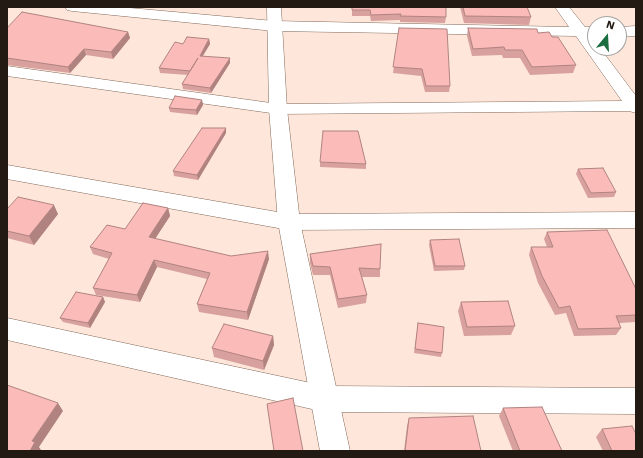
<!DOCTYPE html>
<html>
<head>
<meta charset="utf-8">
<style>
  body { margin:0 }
  #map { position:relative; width:643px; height:458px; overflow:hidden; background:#fee7da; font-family:"Work Sans",sans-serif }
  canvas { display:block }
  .frame { position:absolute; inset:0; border:8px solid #241a14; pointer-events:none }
  .north { position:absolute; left:587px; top:16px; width:40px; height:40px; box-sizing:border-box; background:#fff; border:1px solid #a7a3a1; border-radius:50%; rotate:18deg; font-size:11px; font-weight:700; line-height:16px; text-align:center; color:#241a14 }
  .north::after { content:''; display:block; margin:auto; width:14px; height:18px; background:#1b6e3f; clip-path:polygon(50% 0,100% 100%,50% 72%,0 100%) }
</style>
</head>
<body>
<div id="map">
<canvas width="643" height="458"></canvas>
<div class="frame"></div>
<div class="north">N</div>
</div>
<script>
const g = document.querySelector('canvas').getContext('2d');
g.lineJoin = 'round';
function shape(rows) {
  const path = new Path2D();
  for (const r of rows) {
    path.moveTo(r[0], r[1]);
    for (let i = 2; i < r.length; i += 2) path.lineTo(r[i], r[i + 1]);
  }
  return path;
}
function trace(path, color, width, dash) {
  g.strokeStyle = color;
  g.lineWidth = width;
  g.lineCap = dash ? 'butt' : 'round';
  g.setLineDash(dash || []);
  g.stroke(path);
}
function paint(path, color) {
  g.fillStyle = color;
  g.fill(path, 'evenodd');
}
const street = shape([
  [65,7,119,7,274,21,569,27,555,7,569,7,585,27,595,27,595,37,592,37,595,41,595,48,600,48,636,96,636,113,629,111,278,114,7,76,7,66,278,104,622,101,576,36,274,31,72,11,67,10,65,7],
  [636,26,636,36,619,37,619,27,636,26],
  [7,165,289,214,636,212,636,228,289,230,7,179,7,165],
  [7,318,325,386,636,388,636,414,325,412,7,340,7,318]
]);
const secondary = shape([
  [267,7,281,7,287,109,300,222,350,451,320,451,278,222,269,109,267,7]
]);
const wall = shape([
  [352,7,446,7,446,17,445,23,400,22,400,20,371,21,370,16,352,16],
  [460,7,527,7,531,17,529,25,464,23],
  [7,28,128,32,130,38,113,59,86,55,70,73,7,65],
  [399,28,450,86,449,92,425,92,421,76,393,73],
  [468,28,538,33,552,37,576,65,573,73,530,75,520,58,503,58,502,55,472,56,467,36],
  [209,39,210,44,203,56,230,63,211,93,183,89,182,84,188,75,160,73,159,68,183,44],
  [202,100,203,105,197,115,170,112,169,108],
  [226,128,226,133,198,180,174,176,173,171],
  [320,162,366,164,366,169,320,167],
  [578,169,616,192,614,197,588,198,576,174],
  [168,208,170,216,155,239,231,256,269,259,248,320,199,312,197,304,207,279,157,267,140,302,96,295,93,288,109,259,93,254,90,247],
  [7,209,58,214,34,245,7,238],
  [547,232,636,289,636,322,619,323,621,328,616,335,574,336,566,313,555,315,538,283,529,255,531,247,547,247,544,239],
  [430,240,465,266,464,270,434,271,429,245],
  [310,254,380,269,380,277,362,277,367,295,366,303,338,308,330,275,313,275,310,263],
  [103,297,105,302,90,328,63,322,60,318],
  [461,302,515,326,511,335,464,336,458,311],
  [418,323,442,353,441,357,414,353],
  [273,336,274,345,264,370,214,357,212,348],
  [503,408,562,451,513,451,499,416],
  [409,418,481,451,404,451,407,426],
  [602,429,636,451,603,451,596,437]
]);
const shadedWall = shape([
  [128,32,130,38,113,59,111,52],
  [209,39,210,44,200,60,200,56],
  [84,49,86,55,70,73,68,67],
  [230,58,230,63,211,93,210,88],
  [202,100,203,105,197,115,196,110],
  [226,128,226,133,198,180,197,175],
  [54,205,58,214,34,245,29,236],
  [168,208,170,216,151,245,149,237],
  [268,251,269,259,248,320,247,312],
  [154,260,157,267,140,302,137,295],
  [103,297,105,302,90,328,88,323],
  [273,336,274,345,264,370,263,361],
  [58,403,63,411,39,447,41,450,40,451,30,451,32,441]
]);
const building = shape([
  [352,7,446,7,446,17,400,16,401,14,371,15,370,10,352,10,352,7],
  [463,7,527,7,531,17,465,16,463,7],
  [22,12,128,32,111,52,84,49,68,67,7,58,7,28,22,12],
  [399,28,447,29,450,86,426,86,422,69,393,67,399,28],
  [468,28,537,29,538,33,549,32,552,37,558,37,576,65,532,67,522,50,505,50,504,47,473,49,468,28],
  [187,37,209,39,200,56,230,58,210,88,182,84,198,58,190,71,159,68,175,42,183,44,187,37],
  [175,96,202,100,196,110,169,108,175,96],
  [202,128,226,128,197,175,173,171,202,128],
  [323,131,358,131,366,164,320,162,323,131],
  [603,168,616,192,591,193,578,169,603,168],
  [18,197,54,205,29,236,7,231,7,209,18,197],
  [143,203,168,208,149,237,231,256,268,251,247,312,197,304,210,273,154,260,137,295,93,288,112,253,90,247,107,225,125,229,143,203],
  [607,230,636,289,636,315,616,316,621,328,578,329,570,306,559,308,542,276,531,247,553,247,547,232,607,230],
  [459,239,465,266,435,266,430,240,459,239],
  [381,244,380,269,359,268,367,295,338,299,330,267,313,266,310,254,381,244],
  [76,292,103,297,88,323,60,318,76,292],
  [508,301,515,326,467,327,461,302,508,301],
  [418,323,444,327,442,353,415,349,418,323],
  [224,324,273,336,263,361,212,348,224,324],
  [7,385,58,403,32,441,35,442,30,451,7,451,7,385],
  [293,398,303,451,274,451,267,404,293,398],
  [542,407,562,451,520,451,503,408,542,407],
  [473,416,481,451,405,451,409,418,473,416],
  [632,426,636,434,636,451,612,451,602,429,632,426]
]);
trace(street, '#81695b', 1);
trace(secondary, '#81695b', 1);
paint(street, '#fff');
paint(secondary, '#fff');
paint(wall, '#d8a19e');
paint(shadedWall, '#b08381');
paint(building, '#fbbbb8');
trace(building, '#b08381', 1);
</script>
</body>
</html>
